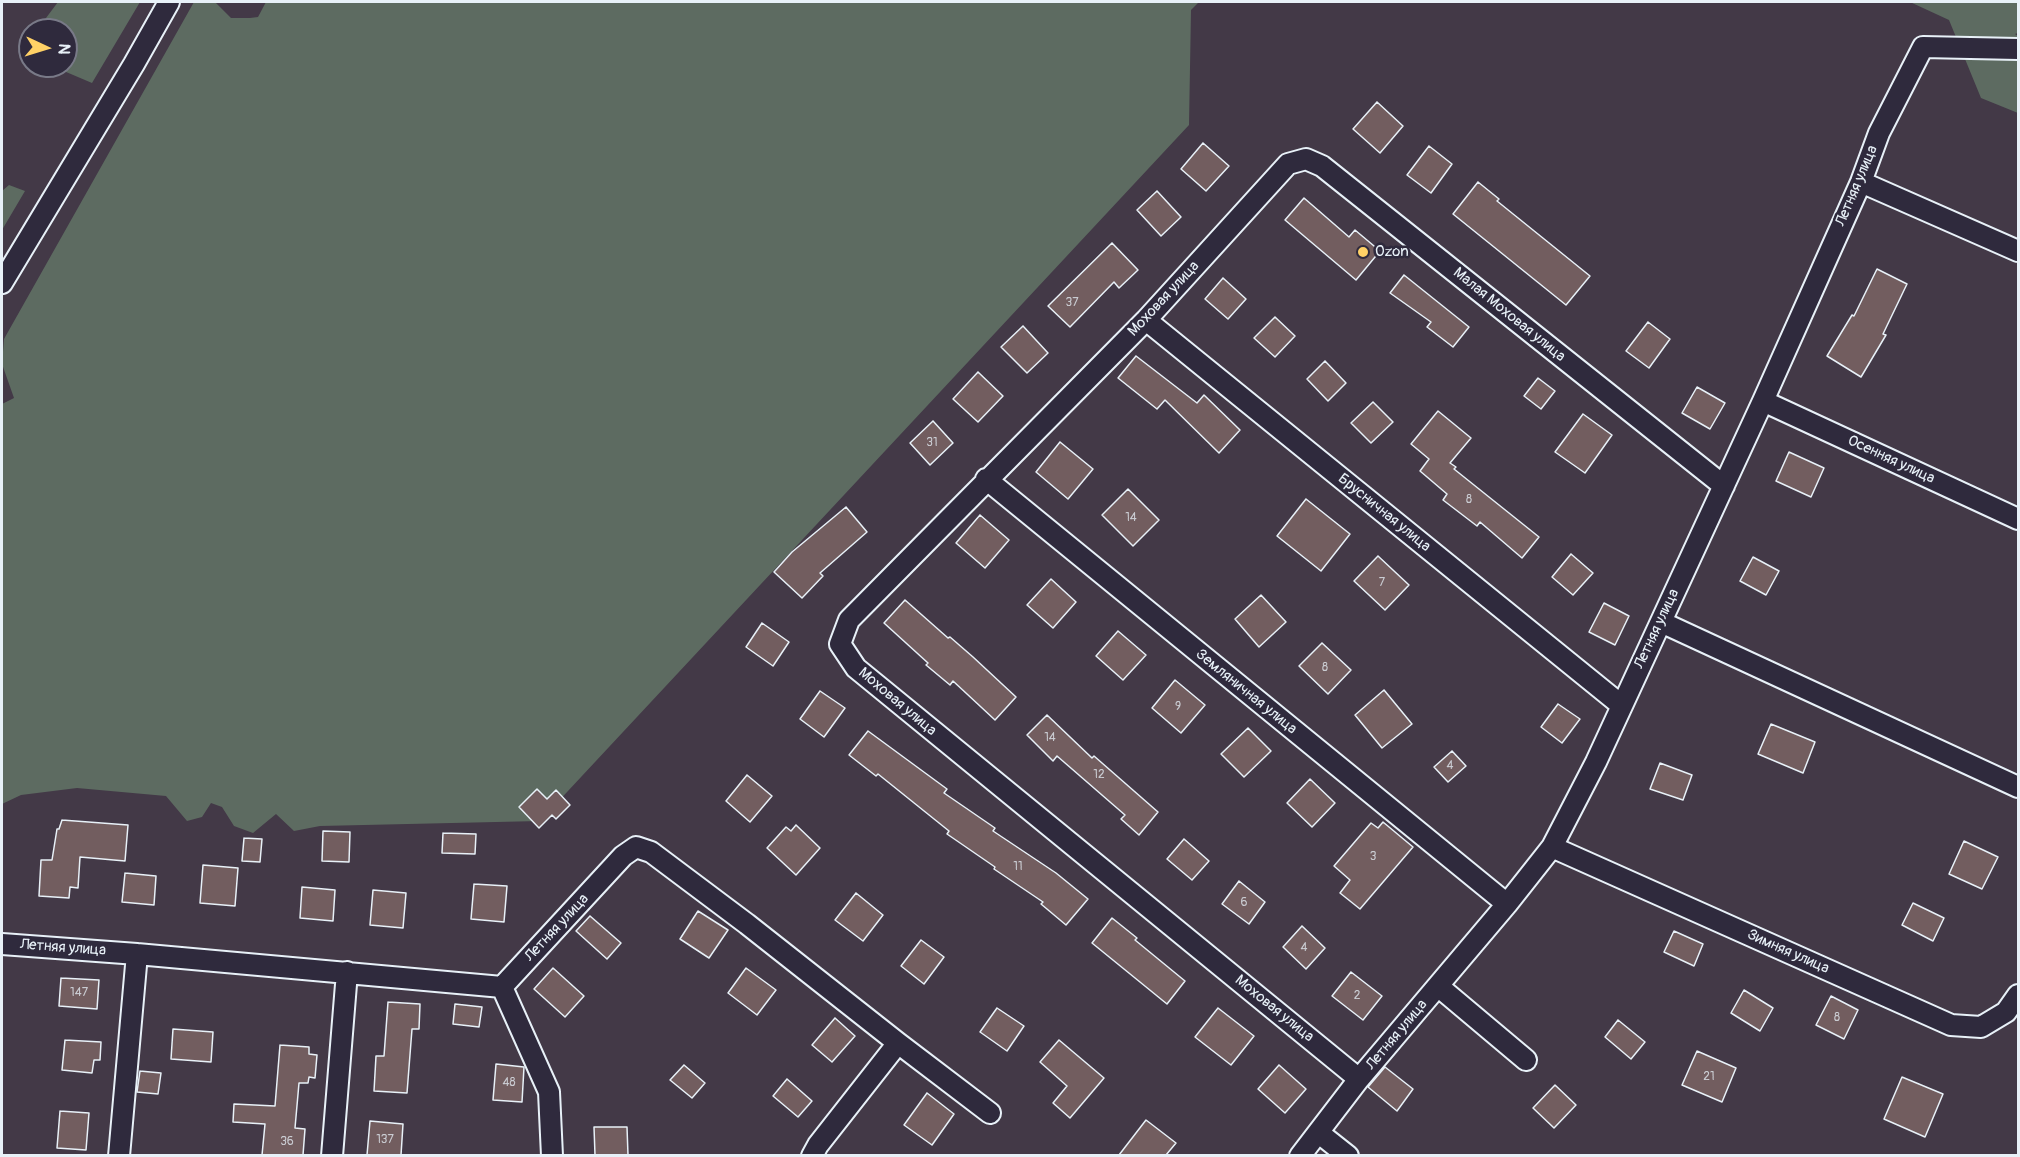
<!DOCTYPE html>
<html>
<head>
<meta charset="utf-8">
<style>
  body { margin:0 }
  #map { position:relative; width:2020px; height:1157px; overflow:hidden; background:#433947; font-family:Pangolin,sans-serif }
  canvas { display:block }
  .frame { position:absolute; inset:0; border:3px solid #e8f1f8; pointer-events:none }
  .north { position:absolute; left:18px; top:18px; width:60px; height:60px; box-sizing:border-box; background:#2f2a3d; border:2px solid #797a88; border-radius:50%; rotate:94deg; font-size:16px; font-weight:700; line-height:24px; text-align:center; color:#e8f1f8 }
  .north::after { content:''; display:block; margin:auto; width:21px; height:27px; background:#ffd166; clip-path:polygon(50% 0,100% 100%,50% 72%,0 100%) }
</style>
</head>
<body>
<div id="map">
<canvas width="2020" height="1157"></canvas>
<div class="frame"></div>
<div class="north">N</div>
</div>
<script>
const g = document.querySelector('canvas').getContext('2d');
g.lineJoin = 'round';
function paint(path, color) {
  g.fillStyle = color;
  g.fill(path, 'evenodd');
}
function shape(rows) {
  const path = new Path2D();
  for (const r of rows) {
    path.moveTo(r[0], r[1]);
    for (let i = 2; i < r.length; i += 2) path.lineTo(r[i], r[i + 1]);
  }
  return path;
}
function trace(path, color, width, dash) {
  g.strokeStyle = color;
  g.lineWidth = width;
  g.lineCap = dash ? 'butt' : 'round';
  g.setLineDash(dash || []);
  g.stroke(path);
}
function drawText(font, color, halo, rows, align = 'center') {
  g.font = font + ' Pangolin,sans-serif';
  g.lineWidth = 5;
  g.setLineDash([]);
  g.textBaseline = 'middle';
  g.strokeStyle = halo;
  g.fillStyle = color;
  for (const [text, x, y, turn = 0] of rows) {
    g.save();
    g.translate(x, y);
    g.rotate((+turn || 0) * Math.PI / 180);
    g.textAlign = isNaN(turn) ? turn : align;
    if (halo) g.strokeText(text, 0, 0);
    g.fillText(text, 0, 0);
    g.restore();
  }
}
const green = shape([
  [58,2,140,2,92,83,52,66,66,66,66,30,37,30],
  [194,2,215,2,231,18,250,18,258,17,266,2,1199,2,1191,10,1189,125,540,821,320,826,294,831,276,814,253,833,234,826,222,807,211,803,202,817,187,821,166,796,77,788,21,795,2,804,2,404,14,398,2,364,4,339],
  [1910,2,2018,2,2018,33,2015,34,2018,36,2018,113,1981,98,1949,20],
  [9,185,25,191,2,230,2,191]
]);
const building = shape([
  [1377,102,1403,126,1380,153,1353,129,1377,102],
  [1203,143,1229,166,1206,191,1181,169,1203,143],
  [1429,146,1452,164,1431,193,1407,175,1429,146],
  [1478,182,1499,199,1497,201,1590,276,1566,305,1453,214,1478,182],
  [1157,191,1181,217,1161,236,1137,210,1157,191],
  [1304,198,1349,237,1355,230,1380,251,1356,280,1285,220,1304,198],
  [1112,243,1138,270,1119,288,1114,282,1070,327,1048,306,1112,243],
  [1877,269,1907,284,1883,334,1886,335,1861,377,1827,356,1852,315,1854,316,1877,269],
  [1404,275,1469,327,1453,347,1427,327,1431,322,1390,293,1404,275],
  [1223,278,1246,299,1228,319,1205,299,1223,278],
  [1275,317,1295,336,1275,357,1254,338,1275,317],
  [1648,322,1670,339,1649,368,1626,351,1648,322],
  [1023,326,1048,353,1027,373,1001,347,1023,326],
  [1136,356,1197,403,1204,395,1240,430,1219,453,1165,400,1157,409,1118,378,1136,356],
  [1325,361,1346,383,1328,401,1307,379,1325,361],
  [978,372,1003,396,978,422,953,399,978,372],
  [1538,378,1555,391,1541,409,1524,396,1538,378],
  [1697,387,1725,403,1710,429,1682,413,1697,387],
  [1373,402,1393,422,1371,443,1351,423,1373,402],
  [1438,411,1471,438,1450,463,1456,467,1454,469,1539,537,1522,558,1480,522,1477,526,1443,500,1447,494,1420,471,1429,459,1411,444,1438,411],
  [1583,414,1612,435,1585,473,1555,452,1583,414],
  [933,421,953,443,930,465,910,443,933,421],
  [1060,442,1093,469,1068,499,1036,472,1060,442],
  [1789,452,1824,468,1811,497,1776,481,1789,452],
  [1128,489,1159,520,1133,546,1102,515,1128,489],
  [1306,499,1350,534,1321,571,1277,536,1306,499],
  [846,507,867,532,820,573,823,576,802,598,774,572,792,552,846,507],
  [980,515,1009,540,985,568,956,543,980,515],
  [1571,554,1593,573,1573,595,1552,577,1571,554],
  [1378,556,1409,585,1385,610,1354,581,1378,556],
  [1753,557,1779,571,1766,595,1740,581,1753,557],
  [1051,579,1076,602,1053,628,1027,605,1051,579],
  [1261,595,1286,622,1259,647,1235,619,1261,595],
  [905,600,948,638,950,637,973,657,1016,697,995,720,953,681,950,685,926,665,928,663,884,623,905,600],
  [1604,603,1629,616,1615,645,1589,632,1604,603],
  [762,623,789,642,773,666,746,647,762,623],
  [1118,631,1146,655,1123,680,1096,656,1118,631],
  [1322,643,1351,670,1328,694,1299,666,1322,643],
  [1175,680,1205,705,1181,733,1152,708,1175,680],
  [1384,690,1412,724,1382,748,1355,715,1384,690],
  [820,691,845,708,824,737,800,719,820,691],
  [1558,704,1580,719,1562,743,1541,727,1558,704],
  [1047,715,1092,758,1094,756,1158,812,1139,835,1121,819,1125,815,1057,756,1053,761,1027,735,1047,715],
  [1771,724,1815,742,1803,773,1758,754,1771,724],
  [1248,728,1271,751,1244,777,1221,754,1248,728],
  [868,731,947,789,944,793,995,828,993,831,1056,873,1088,899,1066,925,1041,904,1043,902,994,869,995,867,947,834,949,831,878,774,876,776,849,755,868,731],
  [1452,751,1466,766,1448,782,1434,767,1452,751],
  [1660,763,1692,775,1683,800,1650,789,1660,763],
  [747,775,772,796,750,822,726,801,747,775],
  [1310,779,1335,803,1312,827,1287,803,1310,779],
  [537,789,547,799,556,790,570,805,556,819,552,815,539,828,519,807,537,789],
  [62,820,128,825,125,861,80,857,78,888,70,887,69,898,39,896,41,860,52,860,57,829,59,829,62,820],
  [1383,822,1413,847,1360,909,1340,893,1350,880,1334,866,1371,823,1378,828,1383,822],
  [796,825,820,848,796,875,767,848,786,827,791,831,796,825],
  [323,831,350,832,349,862,322,861,323,831],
  [443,833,476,834,475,854,442,853,443,833],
  [244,838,262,839,260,862,242,861,244,838],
  [1184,839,1209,861,1192,880,1167,859,1184,839],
  [1964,841,1998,857,1982,889,1949,874,1964,841],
  [203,865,238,868,235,906,200,903,203,865],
  [125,873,156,876,154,905,122,902,125,873],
  [1239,881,1265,902,1249,924,1222,904,1239,881],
  [474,884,507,886,504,922,471,919,474,884],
  [302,887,335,890,333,921,300,918,302,887],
  [373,890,406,893,403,928,370,925,373,890],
  [856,893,883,915,863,941,835,920,856,893],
  [1913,903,1944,918,1933,941,1902,925,1913,903],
  [698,911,728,930,709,958,680,939,698,911],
  [590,916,621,943,607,959,576,931,590,916],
  [1112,918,1137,938,1135,940,1185,981,1167,1004,1092,943,1112,918],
  [1302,926,1325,948,1306,969,1283,947,1302,926],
  [1674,931,1703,944,1694,966,1664,952,1674,931],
  [921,940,944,957,924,984,901,966,921,940],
  [553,968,584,996,565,1017,534,989,553,968],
  [746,968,776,990,757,1015,728,993,746,968],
  [1351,972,1382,996,1363,1020,1332,996,1351,972],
  [61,978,99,980,97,1009,59,1006,61,978],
  [1744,990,1773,1008,1760,1031,1731,1013,1744,990],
  [1831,996,1858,1010,1844,1039,1816,1025,1831,996],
  [388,1002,420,1004,419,1029,412,1029,407,1093,374,1091,376,1056,384,1056,388,1002],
  [455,1004,482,1007,479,1027,453,1024,455,1004],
  [997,1008,1024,1026,1007,1051,980,1032,997,1008],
  [1218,1008,1254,1036,1231,1065,1195,1037,1218,1008],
  [835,1018,855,1036,832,1062,812,1045,835,1018],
  [1618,1020,1645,1042,1631,1059,1605,1037,1618,1020],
  [173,1029,213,1032,211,1062,171,1059,173,1029],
  [65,1040,101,1042,100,1060,94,1060,92,1073,62,1070,65,1040],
  [1059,1040,1104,1078,1070,1118,1053,1103,1067,1086,1040,1062,1059,1040],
  [280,1045,309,1047,309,1054,317,1055,315,1078,309,1077,308,1083,299,1083,295,1128,305,1129,303,1155,262,1155,265,1124,233,1122,234,1104,275,1106,280,1045],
  [1697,1051,1736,1068,1722,1102,1682,1085,1697,1051],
  [496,1064,524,1067,522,1102,493,1100,496,1064],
  [684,1065,705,1083,692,1098,670,1080,684,1065],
  [1279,1065,1306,1089,1285,1113,1258,1089,1279,1065],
  [1385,1067,1413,1089,1397,1111,1368,1087,1385,1067],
  [140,1071,161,1073,158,1094,137,1092,140,1071],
  [1902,1077,1943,1094,1925,1137,1884,1119,1902,1077],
  [787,1079,812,1101,798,1117,773,1096,787,1079],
  [1555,1085,1576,1105,1554,1128,1533,1108,1555,1085],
  [927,1093,954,1114,932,1145,904,1125,927,1093],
  [60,1111,89,1113,86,1150,57,1148,60,1111],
  [1146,1120,1176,1143,1166,1155,1119,1155,1146,1120],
  [370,1121,403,1124,401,1155,367,1155,370,1121],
  [594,1127,627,1127,628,1155,595,1155,594,1127]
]);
const street = shape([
  [1861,182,2018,251],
  [2,283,134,64,169,2],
  [1146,320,1621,705],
  [1763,401,2018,519],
  [986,479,1507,904],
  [1661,622,2018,787],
  [1552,847,1951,1025,1981,1027,2006,1012,2018,995],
  [2,944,137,954,502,987,623,856,636,847,651,852,747,924,898,1043,990,1113],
  [1438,986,1526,1060],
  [502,987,549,1092,552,1156],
  [1359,1079,856,668,840,644,849,620,1146,320,1288,164,1306,159,1322,166,1724,486],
  [1319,1133,1348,1156],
  [119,1156,137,954],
  [332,1156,347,972],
  [812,1156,818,1145,898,1043],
  [1300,1156,1359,1079,1507,904,1552,847,1596,762,1763,401,1861,182,1879,133,1923,47,2018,49]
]);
const markers = [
  [1363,252,6,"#ffd166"]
];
const numberNames = [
  ["37",1072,303],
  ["31",932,443],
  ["8",1469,500],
  ["14",1131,518],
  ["7",1382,583],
  ["8",1325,668],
  ["9",1178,707],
  ["14",1050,738],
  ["4",1450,766],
  ["12",1099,775],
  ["3",1373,857],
  ["11",1018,867],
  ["6",1244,903],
  ["4",1304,948],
  ["147",79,993],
  ["2",1357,996],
  ["8",1837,1018],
  ["21",1709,1077],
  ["48",509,1083],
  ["137",385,1140],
  ["36",287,1142]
];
const streetNames = [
  ["Летняя улица",1857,186,-67],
  ["Моховая улица",1164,299,-47],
  ["Малая Моховая улица",1509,315,39],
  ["Осенняя улица",1891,460,25],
  ["Брусничная улица",1384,513,39],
  ["Летняя улица",1657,629,-65],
  ["Земляничная улица",1246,692,39],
  ["Моховая улица",897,702,40],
  ["Летняя улица",557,928,-47],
  ["Летняя улица",63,948,4],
  ["Зимняя улица",1788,952,24],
  ["Моховая улица",1274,1009,39],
  ["Летняя улица",1397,1035,-50]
];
const poiNames = [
  ["Ozon",1375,252]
];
paint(green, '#5d6b61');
paint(building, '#725d5f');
trace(building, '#e8f1f8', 1.5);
trace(street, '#e8f1f8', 24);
trace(street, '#2f2a3d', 20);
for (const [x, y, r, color] of markers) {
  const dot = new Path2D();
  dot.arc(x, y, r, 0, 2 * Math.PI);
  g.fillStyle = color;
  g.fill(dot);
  trace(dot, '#2f2a3d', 2);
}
drawText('12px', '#caccd2', null, numberNames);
drawText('15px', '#e8f1f8', '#2f2a3d', streetNames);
drawText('15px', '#e8f1f8', '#2f2a3d', poiNames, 'left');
</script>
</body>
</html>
